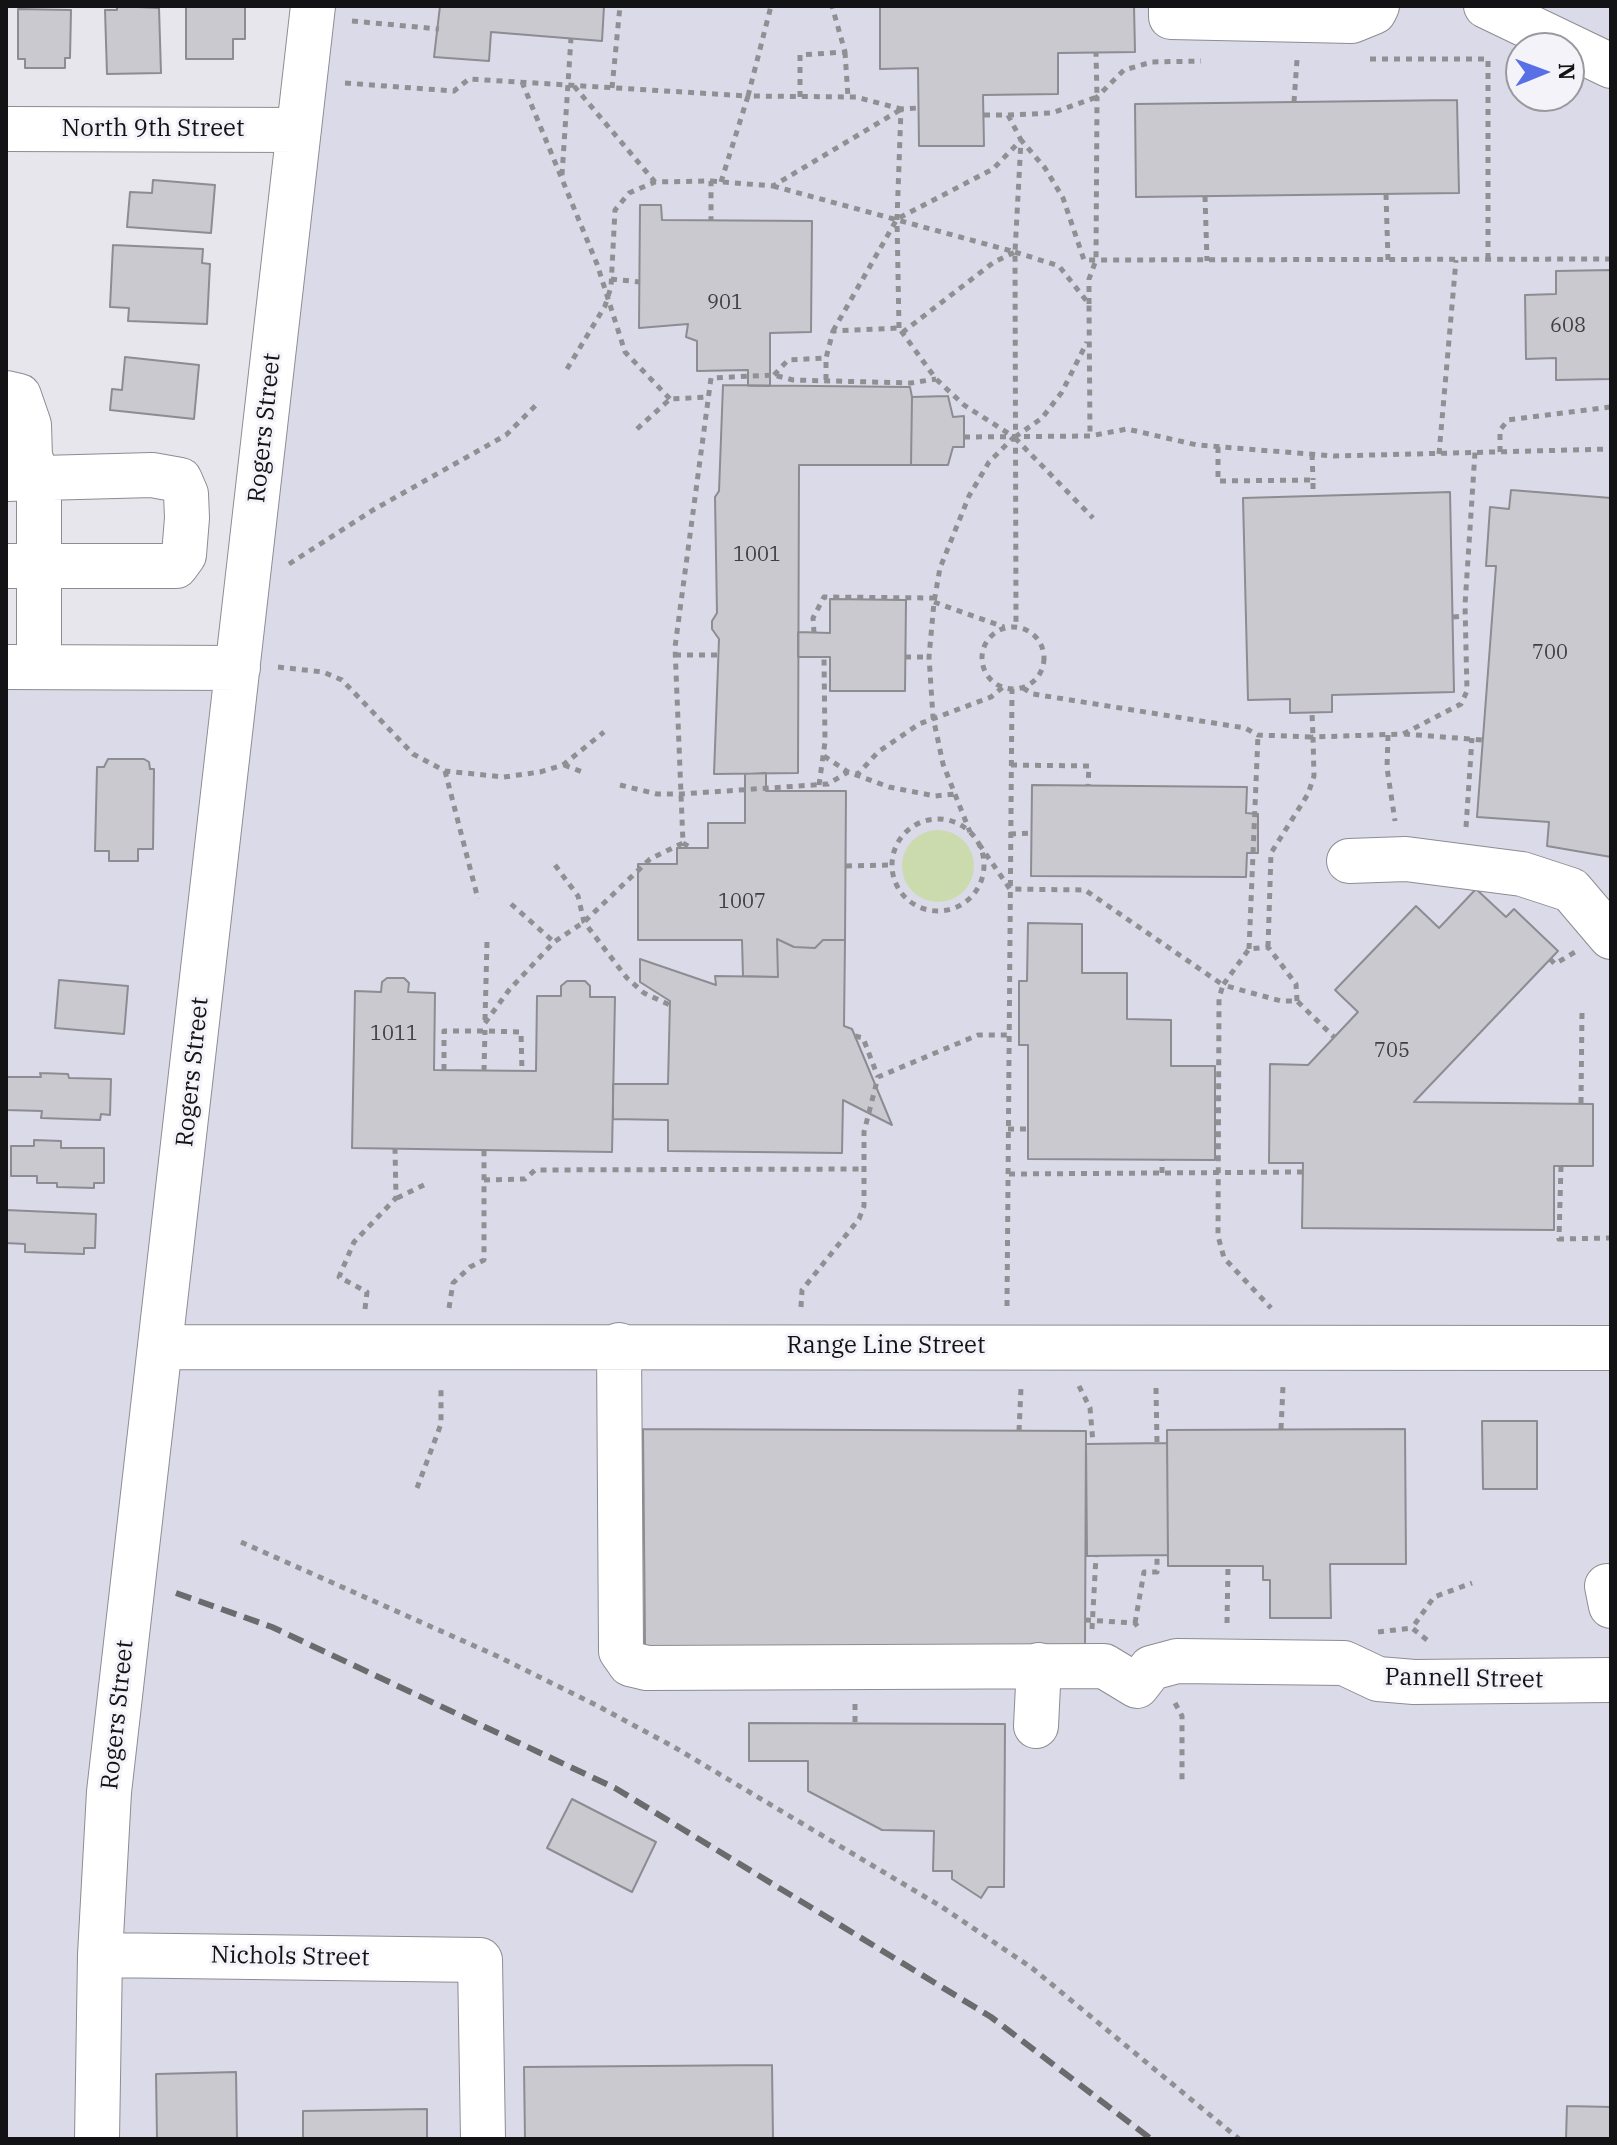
<!DOCTYPE html>
<html>
<head>
<meta charset="utf-8">
<style>
  body { margin:0 }
  #map { position:relative; width:1617px; height:2145px; overflow:hidden; background:#e6e6ec; font-family:"IBM Plex Serif",serif }
  canvas { display:block }
  .frame { position:absolute; inset:0; border:8px solid #131315; pointer-events:none }
  .north { position:absolute; left:1505px; top:32px; width:80px; height:80px; box-sizing:border-box; background:#f4f3fa; border:2px solid #9a999e; border-radius:50%; rotate:89deg; font-size:22px; font-weight:700; line-height:32px; text-align:center; color:#131315 }
  .north::after { content:''; display:block; margin:auto; width:28px; height:36px; background:#586fe5; clip-path:polygon(50% 0,100% 100%,50% 72%,0 100%) }
</style>
</head>
<body>
<div id="map">
<canvas width="1617" height="2145"></canvas>
<div class="frame"></div>
<div class="north">N</div>
</div>
<script>
const g = document.querySelector('canvas').getContext('2d');
g.lineJoin = 'round';
function paint(path, color) {
  g.fillStyle = color;
  g.fill(path, 'evenodd');
}
function shape(rows) {
  const path = new Path2D();
  for (const r of rows) {
    if (r.length === 3) {
      path.moveTo(r[0] + r[2], r[1]);
      path.arc(r[0], r[1], r[2], 0, 2 * Math.PI);
      continue;
    }
    path.moveTo(r[0], r[1]);
    for (let i = 2; i < r.length; i += 2) path.lineTo(r[i], r[i + 1]);
  }
  return path;
}
function trace(path, color, width, dash) {
  g.strokeStyle = color;
  g.lineWidth = width;
  g.lineCap = dash ? 'butt' : 'round';
  g.setLineDash(dash || []);
  g.stroke(path);
}
function drawText(font, color, halo, rows, align = 'center') {
  g.font = font + ' "IBM Plex Serif",serif';
  g.lineWidth = 6;
  g.setLineDash([]);
  g.textBaseline = 'middle';
  g.strokeStyle = halo;
  g.fillStyle = color;
  for (const [text, x, y, turn = 0] of rows) {
    g.save();
    g.translate(x, y);
    g.rotate((+turn || 0) * Math.PI / 180);
    g.textAlign = isNaN(turn) ? turn : align;
    if (halo) g.strokeText(text, 0, 0);
    g.fillText(text, 0, 0);
    g.restore();
  }
}
const built = shape([
  [313,6,1611,6,1611,2139,6,2139,6,667,238,668],
  [1521,48,1569,48,1569,96,1521,96]
]);
const green = shape([
  [938,866,36]
]);
const building = shape([
  [117,6,159,8,161,73,107,74,105,10,117,10,117,6],
  [186,6,245,6,245,39,233,39,233,59,186,59,186,6],
  [440,6,604,6,602,41,491,32,489,61,434,57,440,6],
  [880,6,1134,6,1135,52,1058,53,1058,94,983,95,984,146,919,146,918,68,880,69,880,6],
  [18,9,71,10,70,58,65,58,65,68,25,68,25,59,18,59,18,9],
  [1457,100,1459,193,1136,197,1135,104,1457,100],
  [153,180,215,185,211,233,127,227,130,192,152,193,153,180],
  [640,205,661,205,662,220,812,221,811,332,770,333,770,386,748,386,748,370,697,371,697,341,686,337,688,324,639,328,640,205],
  [113,245,203,249,202,263,210,264,207,324,128,321,129,308,110,307,113,245],
  [1611,270,1611,379,1556,380,1556,358,1526,359,1525,295,1556,294,1556,271,1611,270],
  [125,357,199,365,194,419,110,410,112,389,122,390,125,357],
  [723,385,910,387,912,397,911,465,799,465,798,773,714,774,719,639,712,629,712,621,717,613,715,497,719,491,723,385],
  [948,396,953,417,964,416,964,447,953,447,948,465,911,465,912,397,948,396],
  [1511,490,1611,498,1611,857,1547,846,1549,822,1477,817,1496,566,1486,566,1490,507,1509,509,1511,490],
  [1450,492,1454,692,1332,695,1332,712,1290,713,1290,699,1248,700,1243,498,1450,492],
  [830,599,906,600,905,691,830,691,830,657,798,657,798,632,830,633,830,599],
  [108,759,144,759,149,762,150,769,154,769,153,849,138,849,138,861,109,861,109,851,95,851,97,767,104,767,108,759],
  [766,773,766,791,846,791,845,940,823,940,815,948,794,947,777,939,778,977,743,976,742,940,638,940,638,864,677,864,677,848,708,848,708,823,745,823,745,774,766,773],
  [1032,785,1247,787,1246,813,1258,814,1258,853,1247,853,1246,877,1031,876,1032,785],
  [1476,889,1506,917,1514,909,1558,951,1414,1102,1593,1104,1593,1166,1554,1166,1554,1230,1302,1228,1303,1163,1269,1163,1270,1064,1308,1065,1358,1012,1335,990,1416,906,1439,928,1476,889],
  [1028,923,1082,924,1082,973,1127,973,1127,1019,1171,1020,1171,1066,1215,1066,1215,1160,1028,1159,1028,1045,1019,1045,1019,981,1027,981,1028,923],
  [777,939,794,947,815,948,823,940,845,940,844,1026,852,1029,892,1125,843,1100,842,1153,668,1151,668,1120,613,1119,613,1084,668,1084,670,1001,640,982,640,959,716,985,715,976,778,977,777,939],
  [387,978,404,978,409,983,408,992,435,993,434,1070,536,1071,537,996,561,996,561,986,567,981,585,981,590,986,590,997,615,997,612,1152,352,1148,355,991,381,992,382,982,387,978],
  [59,980,128,986,124,1034,55,1028,59,980],
  [40,1073,68,1074,69,1078,111,1079,110,1115,101,1114,100,1120,41,1118,42,1111,6,1110,6,1077,41,1077,40,1073],
  [34,1140,61,1141,61,1148,104,1148,104,1183,94,1183,94,1188,57,1187,57,1183,37,1183,37,1176,11,1176,11,1146,34,1146,34,1140],
  [6,1210,96,1214,95,1248,84,1248,84,1254,25,1252,25,1244,6,1243,6,1210],
  [1482,1421,1537,1421,1537,1489,1483,1489,1482,1421],
  [643,1429,1086,1431,1085,1647,645,1646,643,1429],
  [1405,1429,1406,1564,1330,1564,1331,1618,1270,1618,1270,1580,1263,1580,1263,1566,1168,1566,1167,1430,1405,1429],
  [1167,1443,1168,1555,1087,1556,1086,1444,1167,1443],
  [749,1723,1005,1724,1004,1887,988,1887,981,1898,952,1879,952,1871,933,1871,934,1831,882,1830,808,1791,808,1761,749,1761,749,1723],
  [572,1799,656,1842,632,1892,547,1848,572,1799],
  [772,2065,773,2139,525,2139,524,2067,772,2065],
  [236,2072,237,2139,157,2139,156,2074,236,2072],
  [1567,2106,1611,2107,1611,2139,1566,2139,1567,2106],
  [427,2109,427,2139,303,2139,303,2111,427,2109]
]);
const path = shape([
  [352,21,439,29],
  [845,52,848,97],
  [1370,59,1488,59,1488,260],
  [522,82,597,264,625,352,670,399],
  [345,83,454,91,469,79,748,96,771,6],
  [574,86,655,182],
  [612,88,620,6],
  [800,97,800,55,845,52,832,6],
  [1294,102,1297,60],
  [984,115,1008,115,1021,140,1015,252,1016,626],
  [1008,115,1052,113,1097,97,1096,52],
  [562,175,571,38],
  [711,181,773,186,900,110],
  [721,182,748,96,856,97,901,109],
  [773,186,1015,252,994,262,903,332],
  [1386,194,1388,260],
  [1205,196,1207,261],
  [1015,252,1059,266,1089,304,1090,436],
  [611,279,640,282],
  [1089,304,1089,279,1096,260,1097,97,1124,70,1152,62,1201,61],
  [899,328,897,219,901,109,918,108],
  [833,331,897,219,993,169,1021,140,1045,168,1063,198,1084,260,1611,259],
  [567,369,605,306,611,287,615,210,629,193,655,182,711,181,711,220],
  [774,375,788,360,826,358,833,331,899,328,936,379,964,405,1014,437,989,462,969,496,940,568,934,602,929,657,933,717,943,764,970,832],
  [826,380,826,358],
  [637,429,670,399,708,397],
  [964,437,1090,436,1127,429,1197,445,1334,456,1611,449],
  [1015,437,1042,418,1062,392,1087,342],
  [1015,438,1093,518],
  [1218,447,1218,481,1313,480,1313,496],
  [1500,452,1500,430,1508,420,1611,407],
  [1312,454,1313,480],
  [1439,454,1456,260],
  [289,564,373,510,506,435,539,402],
  [934,602,1004,627],
  [1453,617,1465,616],
  [1013,658,31],
  [814,633,813,618,824,597,934,598],
  [675,655,719,655],
  [905,657,929,657],
  [278,667,323,672,342,680,413,754,445,771,504,777,540,772,563,765,604,732],
  [1023,688,1033,694,1245,728,1258,735,1313,737,1312,713],
  [1404,734,1483,740],
  [1388,735,1387,768,1395,821],
  [824,756,848,772,889,787,935,796,955,794],
  [564,765,585,773],
  [1011,765,1089,766,1088,786],
  [445,771,478,899],
  [620,785,657,794,681,794,828,784,848,772,858,774,878,752,919,724,991,697,1003,687],
  [819,785,825,742,824,657],
  [938,865,46],
  [1466,827,1472,738],
  [1010,834,1031,833],
  [683,843,691,848],
  [979,844,1010,889,1085,890,1223,985,1219,998,1218,1236,1224,1258,1271,1308],
  [555,865,578,896,584,922,627,978,644,993,670,1005],
  [846,866,891,865],
  [511,904,554,942],
  [1268,947,1271,853,1308,794,1314,776,1313,737,1403,734,1461,704,1467,691,1465,605,1475,452],
  [1249,949,1258,735],
  [1550,959,1555,964,1575,952],
  [1297,1001,1296,984,1268,947,1249,949,1223,985,1281,1001,1297,1001,1334,1037],
  [485,1020,487,941],
  [485,1023,509,990,554,942,584,922,650,859,683,843,675,647,711,378,774,375,793,380,911,383,936,379],
  [855,1036,863,1038,878,1077],
  [444,1070,444,1031,485,1031,521,1032,522,1071],
  [484,1071,485,1030],
  [1581,1103,1582,1013],
  [1008,1129,1029,1129],
  [1561,1166,1559,1239,1611,1238],
  [1162,1173,1162,1160],
  [1009,1174,1303,1172],
  [484,1180,525,1179,535,1170,864,1169],
  [397,1198,428,1183],
  [1007,1306,1012,689],
  [801,1307,802,1290,859,1219,864,1206,864,1132,878,1077,978,1035,1009,1035],
  [449,1308,453,1283,470,1267,484,1260,484,1150],
  [365,1309,367,1292,339,1277,354,1242,396,1198,395,1148],
  [1079,1386,1090,1408,1093,1443],
  [1156,1388,1157,1443],
  [1281,1429,1283,1386],
  [1019,1431,1021,1388],
  [417,1488,441,1424,441,1386],
  [241,1542,497,1656,596,1705,674,1747,942,1907,1032,1968,1239,2139],
  [1085,1620,1135,1623,1141,1631],
  [1135,1623,1144,1572,1157,1572,1157,1555],
  [1227,1623,1228,1566],
  [1092,1629,1096,1556],
  [1378,1632,1412,1628],
  [1427,1640,1412,1628,1434,1597,1472,1583],
  [1175,1703,1182,1716,1182,1780],
  [855,1704,855,1723]
]);
const minor = shape([
  [1171,6,1171,17,1352,21,1374,12,1377,6],
  [1486,6,1611,66],
  [6,129,299,130],
  [6,393,19,396,29,425,30,457,39,479,39,667],
  [6,479,152,475,180,480,186,494,187,518,184,555,176,566,6,566],
  [6,667,238,668],
  [1349,861,1406,859,1522,874,1571,890,1611,937],
  [619,1345,621,1651,630,1664,647,1668,1104,1666,1137,1686,1151,1668,1177,1661,1344,1663,1378,1679,1414,1682,1611,1680],
  [161,1347,1611,1348],
  [1607,1586,1611,1606],
  [1036,1726,1039,1665],
  [100,1955,480,1960,483,2139],
  [97,2139,100,1955,109,1792,313,6]
]);
const rail = shape([
  [176,1593,272,1627,615,1788,991,2017,1151,2139]
]);
const numberNames = [
  ["901",725,303],
  ["608",1568,326],
  ["1001",757,555],
  ["700",1550,653],
  ["1007",742,902],
  ["1011",394,1034],
  ["705",1392,1051]
];
const streetNames = [
  ["North 9th Street",153,129],
  ["Rogers Street",265,428,-84],
  ["Rogers Street",193,1072,-84],
  ["Range Line Street",886,1346],
  ["Pannell Street",1464,1679,1],
  ["Rogers Street",118,1715,-84],
  ["Nichols Street",290,1957,1]
];
paint(built, '#dbdae8');
paint(green, '#cbdbad');
paint(building, '#c9c9cf');
trace(building, '#8d8c92', 2);
trace(minor, '#8c8c92', 46);
trace(path, '#909094', 5, [6, 6]);
trace(minor, '#fff', 44);
trace(rail, '#6b6b6e', 6, [16, 8]);
drawText('20px', '#404044', null, numberNames);
drawText('24px', '#131315', '#f4f3fa', streetNames);
</script>
</body>
</html>
